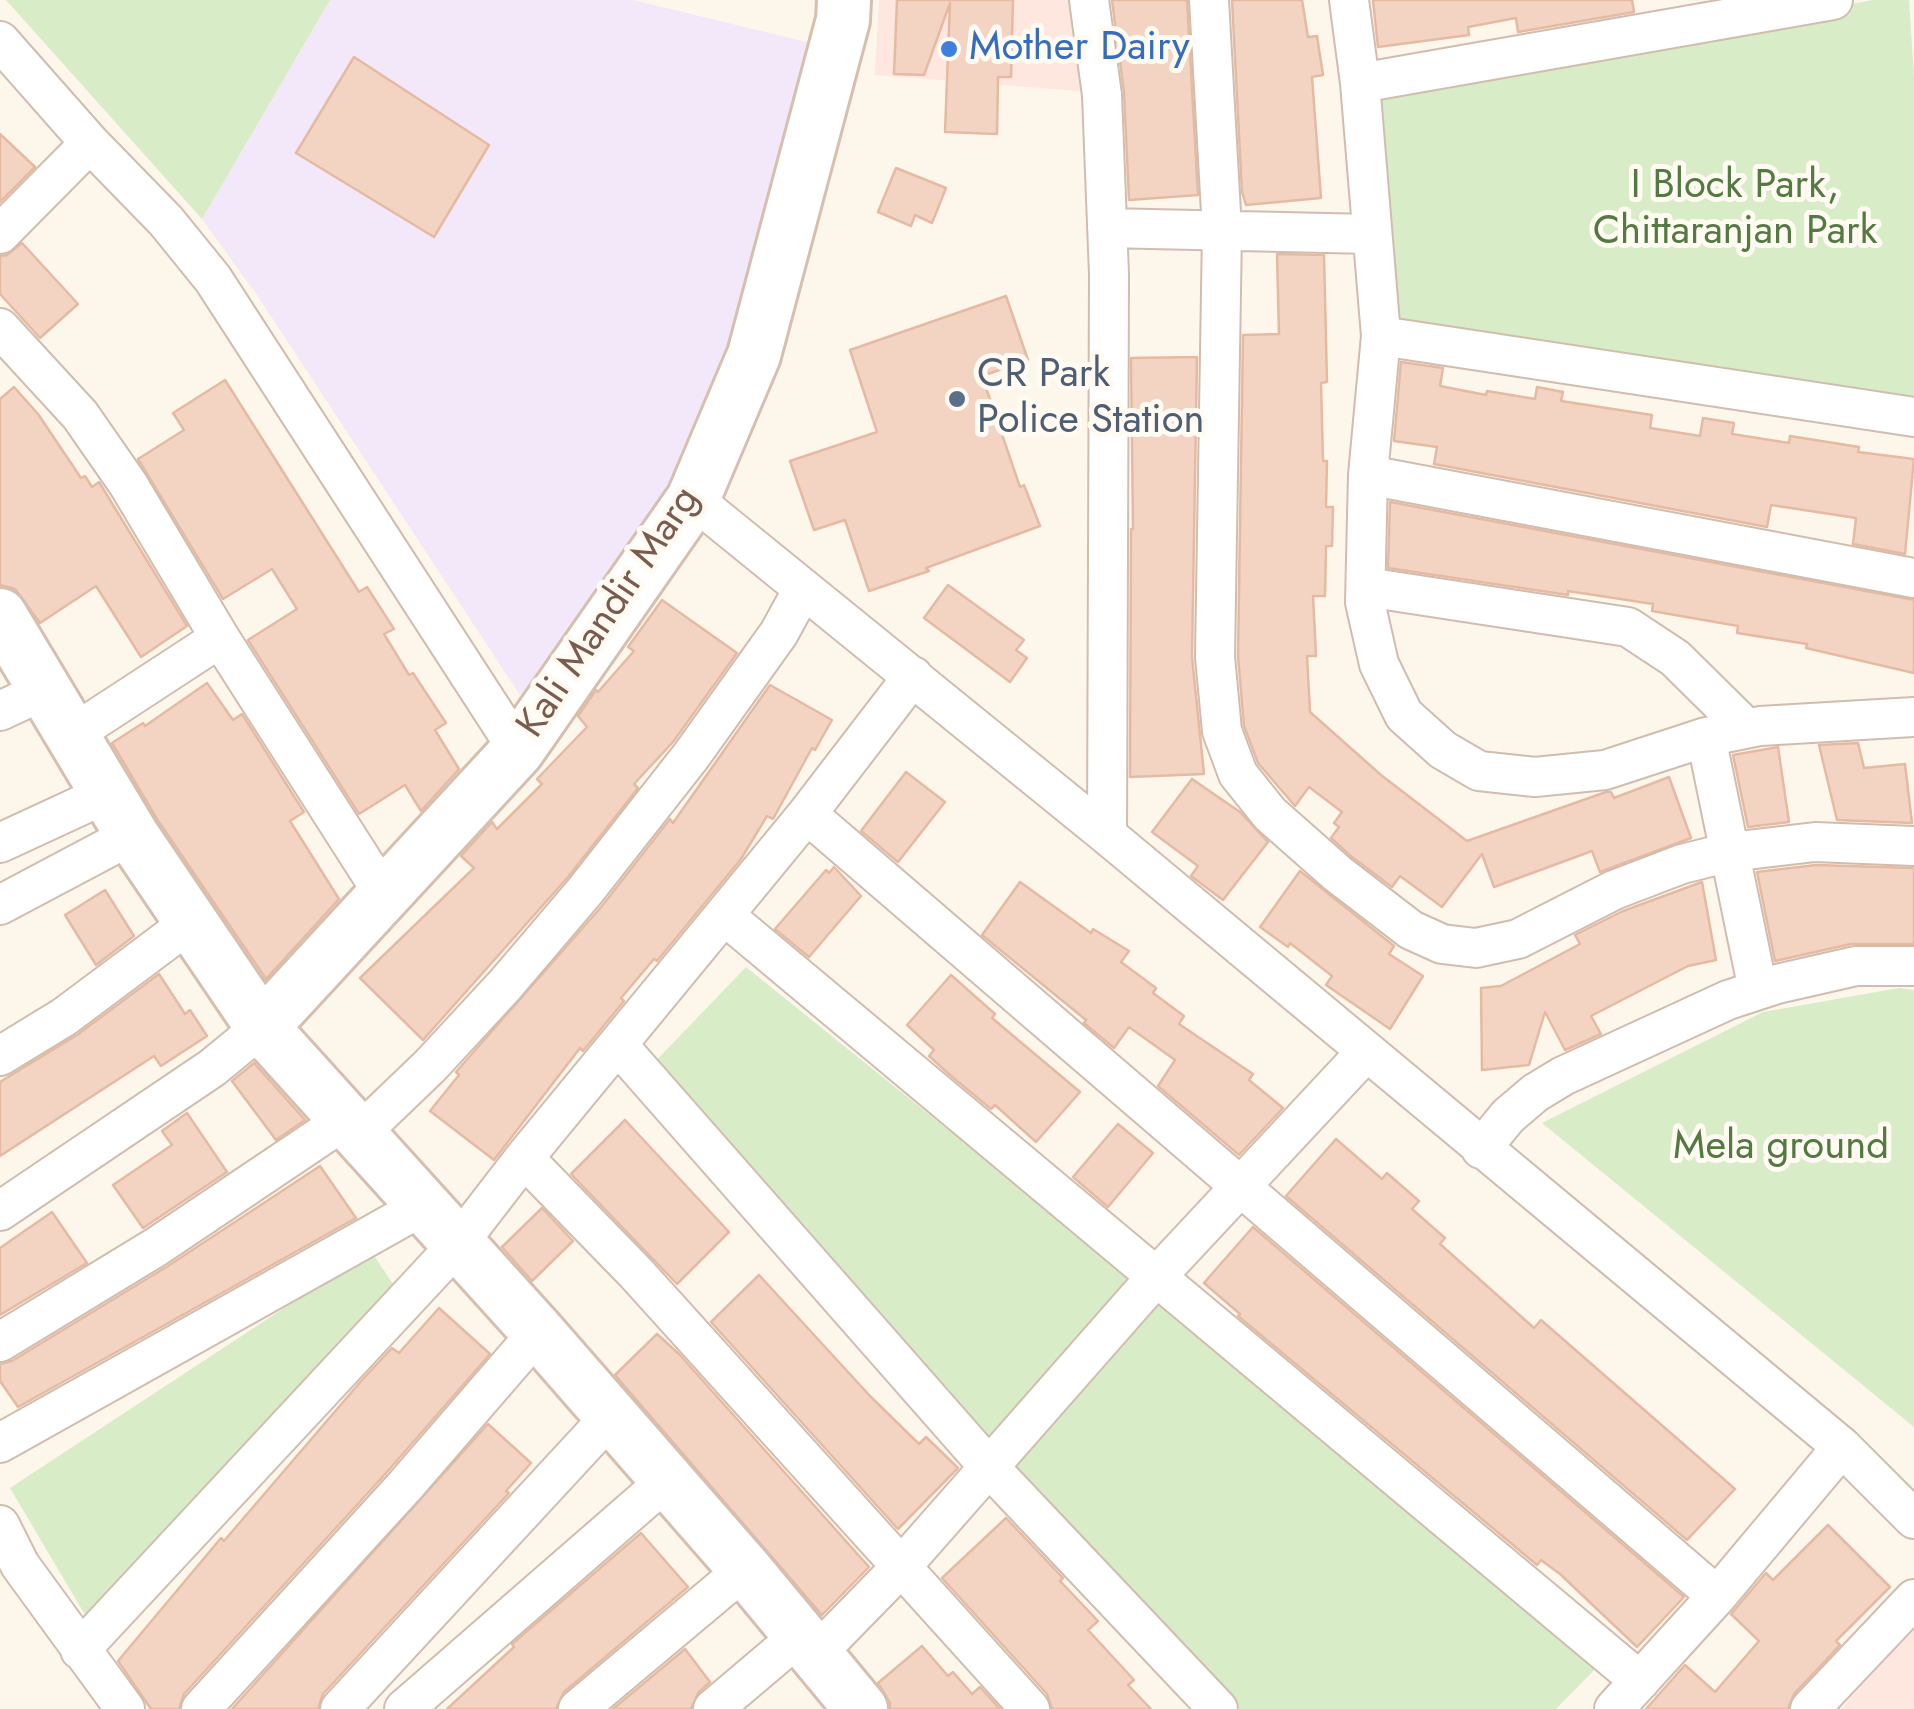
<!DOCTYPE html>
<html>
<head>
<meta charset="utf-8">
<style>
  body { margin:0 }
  canvas { display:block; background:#fdf6eb }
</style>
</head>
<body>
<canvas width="1914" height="1709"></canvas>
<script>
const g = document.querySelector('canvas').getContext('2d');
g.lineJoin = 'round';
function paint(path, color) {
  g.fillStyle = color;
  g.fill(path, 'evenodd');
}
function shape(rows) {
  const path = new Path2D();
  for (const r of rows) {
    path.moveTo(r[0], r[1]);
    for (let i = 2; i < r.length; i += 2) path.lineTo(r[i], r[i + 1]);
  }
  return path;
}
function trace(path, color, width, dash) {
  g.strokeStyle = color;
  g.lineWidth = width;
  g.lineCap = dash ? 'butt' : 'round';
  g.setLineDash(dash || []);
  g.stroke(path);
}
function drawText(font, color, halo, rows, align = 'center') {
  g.font = font + ' Jost,sans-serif';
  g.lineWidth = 10;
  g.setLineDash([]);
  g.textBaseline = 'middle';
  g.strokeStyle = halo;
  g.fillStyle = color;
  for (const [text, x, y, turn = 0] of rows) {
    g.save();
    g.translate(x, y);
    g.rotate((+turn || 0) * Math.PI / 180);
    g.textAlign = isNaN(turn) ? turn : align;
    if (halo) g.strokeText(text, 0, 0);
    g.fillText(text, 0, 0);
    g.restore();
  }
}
const commercial = shape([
  [879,0,1075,0,1091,92,875,75],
  [1914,1626,1914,1709,1841,1709]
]);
const education = shape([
  [330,0,633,0,823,46,738,364,653,533,520,695,257,295,202,219]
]);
const green = shape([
  [6,0,330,0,202,219],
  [1873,0,1909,0,1914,76,1914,417,1381,336,1379,95],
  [746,967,1605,1659,1556,1709,1222,1709,649,1068],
  [1899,988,1914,990,1914,1427,1542,1123,1763,1012],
  [371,1251,395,1287,88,1620,10,1488]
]);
const building = shape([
  [897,0,1013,0,1011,77,998,77,997,134,945,132,950,3,924,75,894,74,897,0],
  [1112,0,1187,0,1198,195,1129,200,1124,92,1112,0],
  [1232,0,1302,0,1308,37,1317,36,1323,75,1312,77,1321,198,1246,205,1242,192,1232,0],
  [1373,0,1632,0,1634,12,1518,32,1516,18,1468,27,1469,35,1378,47,1373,0],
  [354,57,489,145,434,237,296,153,354,57],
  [0,134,35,167,0,202,0,134],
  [896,168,946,188,932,223,915,215,911,226,878,212,896,168],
  [22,243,78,304,40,338,0,294,0,256,7,255,22,243],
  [1277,254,1324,255,1327,382,1321,383,1323,461,1327,461,1326,507,1333,507,1332,546,1326,546,1325,596,1313,596,1316,656,1307,656,1310,712,1381,775,1467,841,1606,792,1611,792,1614,798,1669,777,1691,838,1600,872,1592,851,1494,887,1482,854,1442,907,1400,876,1392,887,1352,857,1331,838,1339,827,1334,823,1342,812,1309,787,1295,806,1258,763,1244,726,1238,656,1243,335,1279,334,1277,254],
  [1006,296,1028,360,982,376,1020,487,1024,485,1040,526,926,568,929,571,869,591,845,520,814,530,790,461,877,432,850,350,1006,296],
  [1197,357,1192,657,1204,774,1130,777,1131,529,1133,529,1131,358,1197,357],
  [1401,362,1443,368,1440,386,1486,395,1487,391,1535,399,1537,387,1563,392,1561,401,1652,415,1650,428,1700,436,1703,418,1734,423,1732,434,1789,443,1790,436,1859,447,1858,452,1914,459,1905,554,1853,544,1856,518,1771,505,1767,527,1434,464,1437,447,1394,441,1401,362],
  [225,380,359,592,367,587,394,629,384,634,409,675,413,673,446,723,435,730,459,769,421,811,405,785,359,814,248,640,297,609,272,569,223,599,138,459,184,430,173,413,225,380],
  [14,387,38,414,81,478,85,476,92,487,99,482,187,626,141,657,96,586,40,623,15,589,0,585,0,399,14,387],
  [1390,502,1914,600,1914,673,1806,648,1807,644,1737,633,1738,626,1652,611,1653,604,1568,591,1568,595,1388,568,1390,502],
  [948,585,1024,640,1016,650,1027,658,1010,682,924,618,948,585],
  [662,600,737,653,673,742,634,784,638,788,568,877,423,1040,360,978,474,868,461,856,492,822,497,829,542,784,537,779,587,727,578,716,596,690,598,692,634,651,628,647,662,600],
  [207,683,233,720,242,714,304,812,290,821,339,899,266,979,157,819,112,743,143,723,145,726,207,683],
  [770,685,832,720,815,750,812,748,773,819,767,816,741,859,657,961,654,959,621,998,624,1001,583,1051,580,1048,494,1160,430,1111,459,1075,456,1072,602,906,670,819,673,823,770,685],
  [1858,743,1864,768,1905,764,1912,823,1837,820,1819,745,1858,743],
  [1778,747,1789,822,1748,827,1733,755,1778,747],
  [906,772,945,802,898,862,861,831,906,772],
  [1192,779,1240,812,1268,842,1223,900,1191,876,1198,866,1152,832,1192,779],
  [1816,865,1914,868,1914,944,1851,944,1775,961,1757,872,1816,865],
  [834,867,861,896,809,957,775,929,826,870,829,873,834,867],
  [1300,871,1394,946,1389,954,1423,976,1390,1029,1326,985,1332,976,1290,943,1288,947,1260,927,1300,871],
  [1020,882,1091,933,1093,929,1129,951,1121,962,1156,988,1153,993,1184,1016,1179,1024,1253,1074,1249,1080,1283,1108,1239,1155,1158,1086,1175,1060,1129,1027,1114,1048,1084,1023,1086,1020,982,935,1020,882],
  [1702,882,1716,960,1688,966,1591,1016,1601,1034,1565,1050,1545,1012,1529,1065,1482,1070,1481,988,1501,986,1580,944,1575,935,1623,911,1702,882],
  [105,890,134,936,96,965,65,915,105,890],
  [159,974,185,1014,190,1010,207,1036,161,1066,154,1056,0,1156,0,1082,77,1035,159,974],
  [951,975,995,1014,992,1018,1080,1092,1036,1142,995,1105,991,1109,950,1075,929,1056,934,1050,907,1025,951,975],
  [254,1063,305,1120,276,1140,232,1081,254,1063],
  [187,1113,227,1172,143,1228,113,1185,172,1145,162,1131,187,1113],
  [625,1120,729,1232,677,1284,571,1174,625,1120],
  [1118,1124,1153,1153,1108,1207,1073,1177,1118,1124],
  [1336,1139,1382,1179,1387,1173,1419,1201,1412,1209,1445,1238,1440,1244,1534,1328,1541,1320,1735,1489,1687,1540,1286,1196,1336,1139],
  [320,1166,356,1218,18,1407,0,1381,0,1364,12,1361,168,1266,320,1166],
  [542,1208,573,1241,532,1281,502,1247,542,1208],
  [52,1212,87,1263,0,1315,0,1248,52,1212],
  [1253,1227,1684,1597,1637,1647,1560,1574,1541,1560,1537,1565,1238,1316,1240,1314,1204,1283,1253,1227],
  [759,1275,870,1396,919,1444,926,1437,958,1468,898,1529,711,1322,759,1275],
  [439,1308,490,1354,387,1472,184,1694,179,1709,151,1709,118,1661,221,1538,224,1541,362,1380,392,1348,399,1353,439,1308],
  [657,1334,679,1354,869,1567,822,1615,615,1375,657,1334],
  [488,1424,531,1463,506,1491,509,1493,323,1694,318,1709,232,1709,488,1424],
  [1006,1518,1063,1578,1060,1581,1098,1621,1088,1630,1134,1680,1128,1685,1151,1709,1052,1709,1047,1694,942,1578,1006,1518],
  [1828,1525,1890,1587,1836,1641,1840,1645,1794,1694,1788,1709,1646,1709,1685,1665,1715,1692,1759,1641,1731,1614,1766,1573,1773,1580,1828,1525],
  [641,1533,688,1587,564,1692,556,1709,447,1709,514,1647,512,1644,641,1533],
  [922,1646,948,1676,953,1672,972,1694,980,1687,1000,1709,890,1709,890,1703,878,1683,922,1646],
  [685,1649,710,1682,698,1693,691,1709,613,1709,685,1649]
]);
const street = shape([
  [1089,0,1102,95,1109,275,1107,835],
  [1209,0,1222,230,1215,657,1222,731,1238,774,1270,814,1338,874,1411,930,1442,944,1476,948,1518,939,1614,890,1682,864,1730,852,1815,842,1914,846],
  [1349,0,1360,83,1381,336,1368,475,1365,602,1379,664,1404,715,1443,750,1479,771,1535,777,1605,770,1706,737,1760,726,1914,717],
  [0,41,90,143,166,221,213,279,518,750],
  [1360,83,1833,0],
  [1107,228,1370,234],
  [0,234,90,143],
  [0,328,80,415,128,484,220,638,383,893],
  [1381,336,1914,417],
  [1368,475,1914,578],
  [693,499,1107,835,1842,1447,1914,1519],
  [1366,587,1628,627,1675,658,1746,728],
  [0,711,45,690],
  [73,734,220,638],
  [1706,737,1758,990],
  [807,814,1717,1596],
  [0,843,108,793],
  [0,905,132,835],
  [725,916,1640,1681],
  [618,1045,989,1467,1218,1709],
  [0,1056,64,1017,191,922],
  [358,1135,430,1066,505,985,585,891,691,756,779,633,803,589],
  [1481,1149,1508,1116,1535,1093,1563,1076,1728,1000,1777,984,1856,966,1914,966],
  [524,1158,635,1272,1030,1709],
  [0,1211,212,1068,262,1027],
  [0,1342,156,1247,345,1120],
  [0,1443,423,1206],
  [0,1525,20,1565,125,1709],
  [80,1650,457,1245,524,1158,807,814,913,676],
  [815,1655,901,1567,1156,1277,1366,1052],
  [201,1709,404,1487,538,1332],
  [340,1709,610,1417],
  [404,1709,666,1481],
  [578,1709,745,1569],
  [713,1709,798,1637],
  [1614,1709,1717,1596,1842,1447],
  [1810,1709,1914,1599]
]);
const secondary = shape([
  [0,615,132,835,262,1027,538,1332,745,1569,861,1709],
  [262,1027,518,750,693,499,754,355,843,20,844,0]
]);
const markers = [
  [949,49,10,"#3f7fe0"],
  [957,399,10,"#5c6f8a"]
];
const shopNames = [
  ["Mother Dairy",969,49]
];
const parkNames = [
  ["I Block Park,",1735,187],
  ["Chittaranjan Park",1735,233],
  ["Mela ground",1781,1148]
];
const serviceNames = [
  ["CR Park",977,376],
  ["Police Station",977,422]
];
const streetNames = [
  ["Kali Mandir Marg",610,613,-56]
];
paint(commercial, '#fde7df');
paint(education, '#f3e7fa');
paint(green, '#d8ecc8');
paint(building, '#f3d4c2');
trace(building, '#e6baa2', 2.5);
trace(street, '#d1bdaf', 42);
trace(secondary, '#d6bfaf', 58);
trace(street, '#fff', 38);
trace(secondary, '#fff', 52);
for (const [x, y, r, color] of markers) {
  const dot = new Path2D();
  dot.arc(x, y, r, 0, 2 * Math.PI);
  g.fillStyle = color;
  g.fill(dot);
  trace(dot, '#fffaf2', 4);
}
drawText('40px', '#366cbe', '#fffaf2', shopNames, 'left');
drawText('40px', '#537a41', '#fffaf2', parkNames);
drawText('40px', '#4e5e75', '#fffaf2', serviceNames, 'left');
drawText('40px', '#7a5b4d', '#fffaf2', streetNames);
</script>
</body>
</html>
